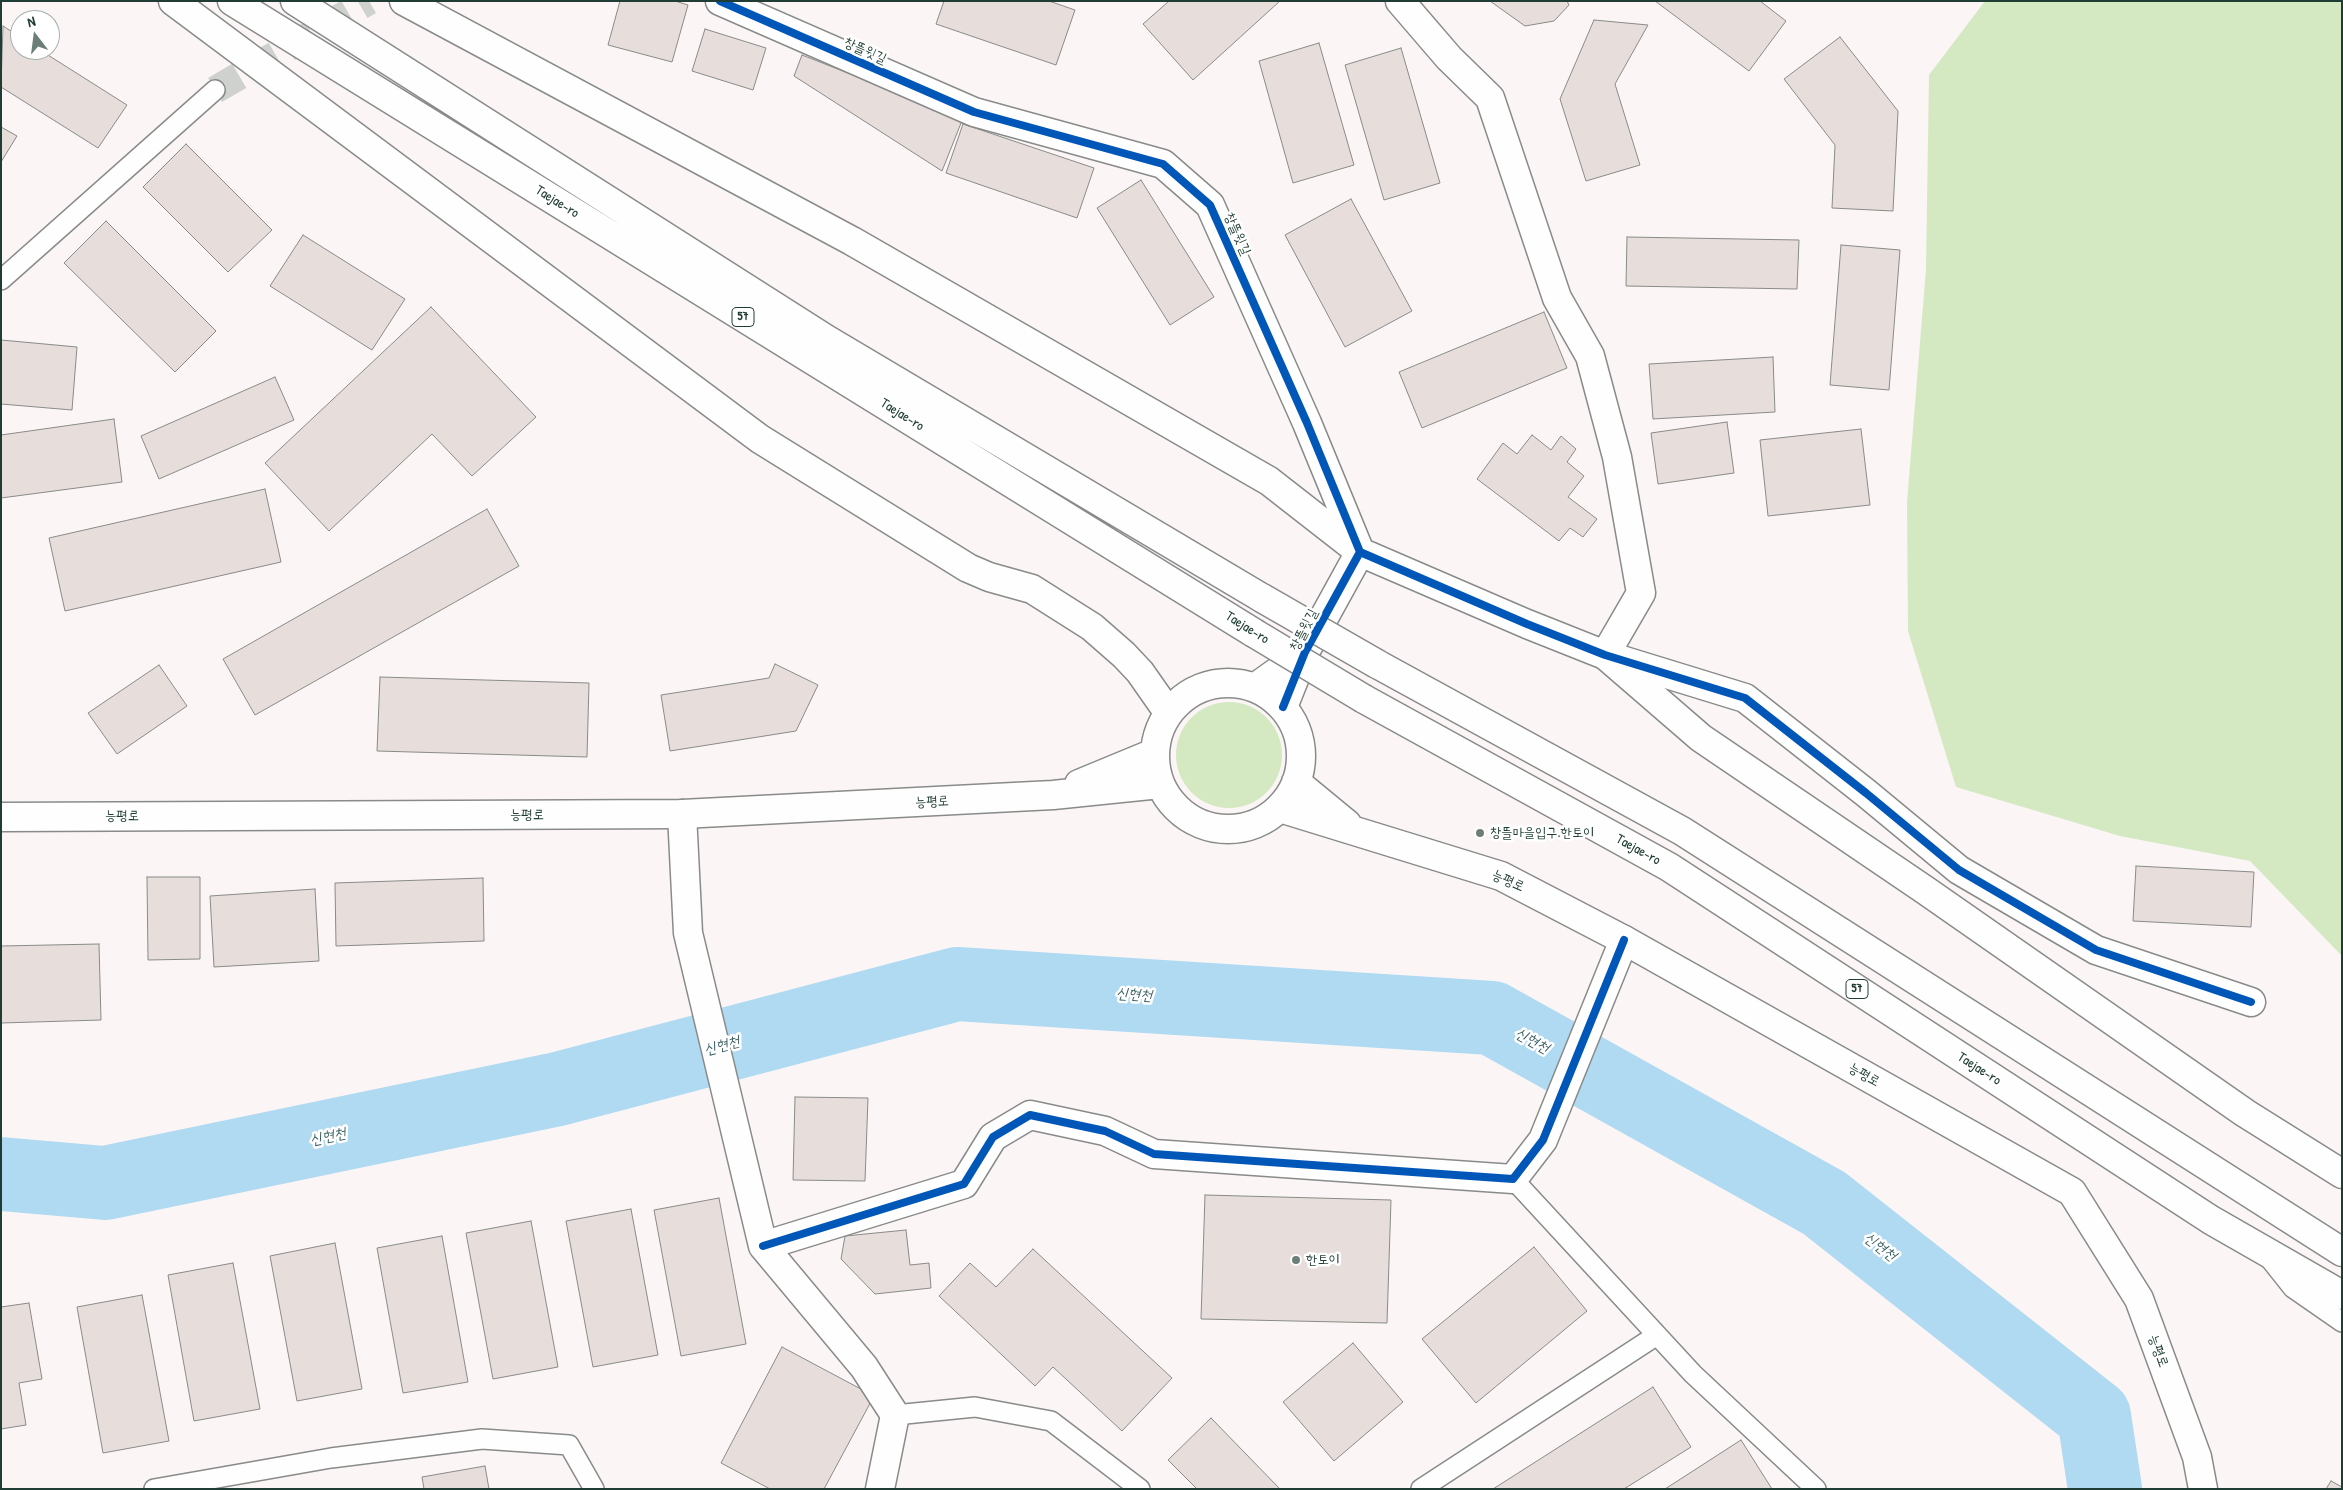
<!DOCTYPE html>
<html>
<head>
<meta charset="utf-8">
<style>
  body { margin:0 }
  #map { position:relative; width:2343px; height:1490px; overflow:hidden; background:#fbf6f5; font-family:"Patrick Hand",sans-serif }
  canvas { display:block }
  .frame { position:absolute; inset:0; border:2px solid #1f3d34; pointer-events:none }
  .north { position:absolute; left:10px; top:10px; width:50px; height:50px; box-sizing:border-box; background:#fff; border:1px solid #a5b1ae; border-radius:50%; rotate:345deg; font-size:14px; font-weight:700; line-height:20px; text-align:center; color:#1f3d34 }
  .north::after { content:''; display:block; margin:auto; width:18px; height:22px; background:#6c7e78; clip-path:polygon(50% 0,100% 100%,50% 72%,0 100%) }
</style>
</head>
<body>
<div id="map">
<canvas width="2343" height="1490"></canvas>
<div class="frame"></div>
<div class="north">N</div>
</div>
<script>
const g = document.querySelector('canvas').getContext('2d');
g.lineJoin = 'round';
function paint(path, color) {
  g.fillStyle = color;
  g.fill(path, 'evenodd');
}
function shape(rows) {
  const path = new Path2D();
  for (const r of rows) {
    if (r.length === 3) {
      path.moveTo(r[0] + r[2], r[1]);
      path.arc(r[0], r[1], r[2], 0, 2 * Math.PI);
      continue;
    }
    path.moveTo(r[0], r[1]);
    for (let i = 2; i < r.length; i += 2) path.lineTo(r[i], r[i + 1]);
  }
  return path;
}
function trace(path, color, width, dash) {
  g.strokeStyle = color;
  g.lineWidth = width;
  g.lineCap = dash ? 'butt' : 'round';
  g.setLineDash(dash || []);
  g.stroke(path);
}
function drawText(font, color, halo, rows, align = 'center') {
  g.font = font + ' "Patrick Hand","Poor Story",sans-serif';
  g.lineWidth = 5;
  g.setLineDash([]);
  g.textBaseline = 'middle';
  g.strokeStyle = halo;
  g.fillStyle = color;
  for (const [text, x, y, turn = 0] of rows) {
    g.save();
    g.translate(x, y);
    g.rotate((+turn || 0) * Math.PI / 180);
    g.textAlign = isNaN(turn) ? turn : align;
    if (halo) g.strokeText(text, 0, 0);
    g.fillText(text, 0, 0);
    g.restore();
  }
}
const green = shape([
  [1985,1,2342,1,2342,956,2250,861,2120,836,1956,787,1908,631,1907,502,1926,269,1929,75],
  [1229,755,53]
]);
const river = shape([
  [1,1174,105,1183,558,1089,957,984,1492,1018,1824,1203,2094,1416,2105,1489]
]);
const building = shape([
  [620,1,675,1,688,5,672,62,608,45,620,1],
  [944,1,1049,1,1075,10,1056,65,936,24,944,1],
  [1169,1,1280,1,1193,80,1143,24,1169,1],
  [1490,1,1567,1,1569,5,1554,21,1525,26,1490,1],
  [1655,1,1760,1,1786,21,1749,71,1655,1],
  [1594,20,1648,25,1615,84,1640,165,1586,181,1560,99,1594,20],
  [3,26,20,37,20,50,40,50,127,105,98,148,1,87,3,26],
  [705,29,766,48,753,90,692,71,705,29],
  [1840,37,1898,111,1893,211,1832,208,1835,145,1784,79,1840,37],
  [1319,43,1354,165,1293,183,1259,61,1319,43],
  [1401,48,1440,183,1384,200,1345,65,1401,48],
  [802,55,963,118,942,171,794,76,802,55],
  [963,124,1094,168,1077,218,946,173,963,124],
  [1,127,17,136,1,162,1,127],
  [186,144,272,230,228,272,143,187,186,144],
  [1141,180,1214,297,1170,325,1097,208,1141,180],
  [1351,199,1412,311,1345,347,1285,235,1351,199],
  [106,221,216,331,175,372,64,263,106,221],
  [303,235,405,299,372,350,270,286,303,235],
  [1627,237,1799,240,1797,289,1626,286,1627,237],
  [1841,245,1900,250,1889,390,1830,385,1841,245],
  [431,307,536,417,472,476,432,434,329,531,265,463,431,307],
  [1544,312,1567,368,1422,428,1399,372,1544,312],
  [1,340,77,347,72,410,1,404,1,340],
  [1773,357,1775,412,1653,419,1649,364,1773,357],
  [275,377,294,420,159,479,141,436,275,377],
  [114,419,122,482,1,498,1,435,114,419],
  [1727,422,1734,473,1658,484,1651,433,1727,422],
  [1861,429,1870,505,1768,516,1760,440,1861,429],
  [1532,435,1551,450,1561,436,1576,449,1567,462,1584,476,1568,497,1597,519,1583,537,1570,528,1559,541,1477,479,1503,443,1517,454,1532,435],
  [265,489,281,562,65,611,49,538,265,489],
  [487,509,519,566,255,715,223,659,487,509],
  [775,664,818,685,796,731,670,751,661,695,769,678,775,664],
  [159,665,187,706,117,754,88,713,159,665],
  [380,677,589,683,587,757,377,751,380,677],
  [2136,866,2254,872,2251,927,2133,921,2136,866],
  [147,877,200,877,200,959,148,960,147,877],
  [483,878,484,941,336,946,335,883,483,878],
  [315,889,319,961,214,967,210,896,315,889],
  [99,944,101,1020,1,1023,1,946,99,944],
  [795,1097,868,1098,865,1181,793,1180,795,1097],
  [1205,1195,1391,1200,1387,1323,1201,1319,1205,1195],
  [719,1198,746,1344,681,1356,654,1210,719,1198],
  [631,1209,658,1355,593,1367,566,1221,631,1209],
  [531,1221,558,1367,493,1379,466,1233,531,1221],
  [906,1230,910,1265,929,1263,931,1288,875,1294,841,1259,845,1236,906,1230],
  [442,1236,468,1382,403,1393,377,1248,442,1236],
  [335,1243,362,1389,297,1401,270,1256,335,1243],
  [1534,1247,1587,1311,1476,1403,1422,1339,1534,1247],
  [1033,1249,1172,1378,1122,1431,1053,1367,1035,1386,939,1296,970,1263,996,1287,1033,1249],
  [233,1263,260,1409,194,1421,168,1275,233,1263],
  [142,1295,169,1441,103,1453,77,1307,142,1295],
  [29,1303,42,1379,19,1383,26,1425,1,1429,1,1307,29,1303],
  [1353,1343,1403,1402,1334,1461,1283,1402,1353,1343],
  [782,1347,874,1396,824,1489,770,1489,721,1463,782,1347],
  [1653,1387,1691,1447,1624,1489,1493,1489,1653,1387],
  [1211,1418,1280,1489,1197,1489,1168,1460,1211,1418],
  [1741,1440,1772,1489,1665,1489,1741,1440],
  [485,1466,489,1489,424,1489,422,1477,485,1466],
  [2331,1481,2342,1487,2342,1489,2326,1489,2331,1481]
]);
const minorTunnel = shape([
  [215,90,369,1]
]);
const service = shape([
  [1,280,215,90],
  [1513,1179,1693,1374,1816,1489],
  [2270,1259,2293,1288,2342,1322],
  [895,1415,975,1407,1051,1421,1140,1489],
  [154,1489,331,1458,482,1439,569,1445,594,1489],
  [1421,1489,1657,1335]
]);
const minor = shape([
  [720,1,974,112,1163,164,1210,205,1307,423,1360,552,1305,652,1283,707],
  [1400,1,1449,58,1490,98,1557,298,1590,356,1617,457,1641,593,1605,655],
  [1360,552,1527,624,1605,655,1745,698,1866,793,1959,870,2096,950,2251,1002],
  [1256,687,1305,652],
  [682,814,688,933,763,1246,864,1367,895,1415,880,1489],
  [763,1246,964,1184,993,1137,1030,1115,1105,1131,1154,1154,1513,1179,1543,1140,1624,940]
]);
const secondary = shape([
  [1228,756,73],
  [1296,782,1347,824],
  [1079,784,1154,753],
  [1280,808,1501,876,1624,940,2072,1192,2139,1299,2197,1457,2203,1489],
  [1,817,682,814,1053,795,1160,784]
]);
const trunk = shape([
  [173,1,760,439,968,568,989,577,1032,589,1092,627,1124,655,1140,672,1168,712],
  [232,1,1254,633],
  [295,1,826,339,1262,598],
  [404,1,852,241,1269,481,1360,552],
  [1605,655,1701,738,1925,890,2245,1113,2342,1174],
  [1377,664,1682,831,2342,1252],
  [1364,699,1669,867,2211,1220,2342,1295]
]);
const trunkBridge = shape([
  [1262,598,1377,664],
  [1254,633,1364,699]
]);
const cycleway = shape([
  [720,1,974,112,1163,164,1210,205,1307,423,1360,552,1305,652,1283,707],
  [1360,552,1527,624,1605,655,1745,698,1866,793,1959,870,2096,950,2251,1002],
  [763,1246,964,1184,993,1137,1030,1115,1105,1131,1154,1154,1513,1179,1543,1140,1624,940]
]);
const markers = [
  [1480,833,5,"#6c7e78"],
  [1296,1260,5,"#6c7e78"]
];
const shields = [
  [743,317,22],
  [1857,989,22]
];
const shieldNames = [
  ["57",743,317],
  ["57",1857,989]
];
const streetNames = [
  ["창뜰윗길",865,51,24],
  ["Taejae-ro",557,202,32],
  ["창뜰윗길",1237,234,66],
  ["Taejae-ro",902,415,32],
  ["Taejae-ro",1247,628,32],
  ["창뜰윗길",1304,630,-63],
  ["능평로",932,802,-3],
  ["능평로",527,815],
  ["능평로",122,816],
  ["Taejae-ro",1638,850,29],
  ["능평로",1508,881,24],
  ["Taejae-ro",1979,1069,33],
  ["능평로",1864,1075,29],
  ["능평로",2158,1351,70]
];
const poiNames = [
  ["창뜰마을입구.한토이",1490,833],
  ["한토이",1306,1260]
];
const waterNames = [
  ["신현천",1134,995,4],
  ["신현천",1532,1041,29],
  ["신현천",722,1046,-15],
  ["신현천",328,1137,-12],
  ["신현천",1880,1247,38]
];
paint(green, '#d4e8c2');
trace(river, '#b0d9f2', 74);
paint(building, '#e7ddda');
trace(building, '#888b89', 1);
trace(minorTunnel, '#cfd1ce', 28, [28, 14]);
trace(service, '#888b89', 22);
trace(minor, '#888b89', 31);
trace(secondary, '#888b89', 31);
trace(trunk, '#888b89', 31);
trace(service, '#fefefe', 19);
trace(minor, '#fefefe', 28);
trace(secondary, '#fefefe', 28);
trace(trunk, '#fefefe', 28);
trace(trunkBridge, '#888b89', 31, []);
trace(trunkBridge, '#fefefe', 28);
trace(cycleway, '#0057b8', 8);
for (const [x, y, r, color] of markers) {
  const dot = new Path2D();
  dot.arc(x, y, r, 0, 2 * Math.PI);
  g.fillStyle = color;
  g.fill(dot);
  trace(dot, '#fff', 2);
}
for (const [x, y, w] of shields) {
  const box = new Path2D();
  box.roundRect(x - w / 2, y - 9.5, w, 19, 4);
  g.fillStyle = '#fff';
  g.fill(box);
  trace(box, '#1f3d34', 1);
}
drawText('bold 12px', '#1f3d34', null, shieldNames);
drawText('14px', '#1f3d34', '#fff', streetNames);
drawText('14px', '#1f3d34', '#fff', poiNames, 'left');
drawText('italic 15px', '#3b6163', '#fff', waterNames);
</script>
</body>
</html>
